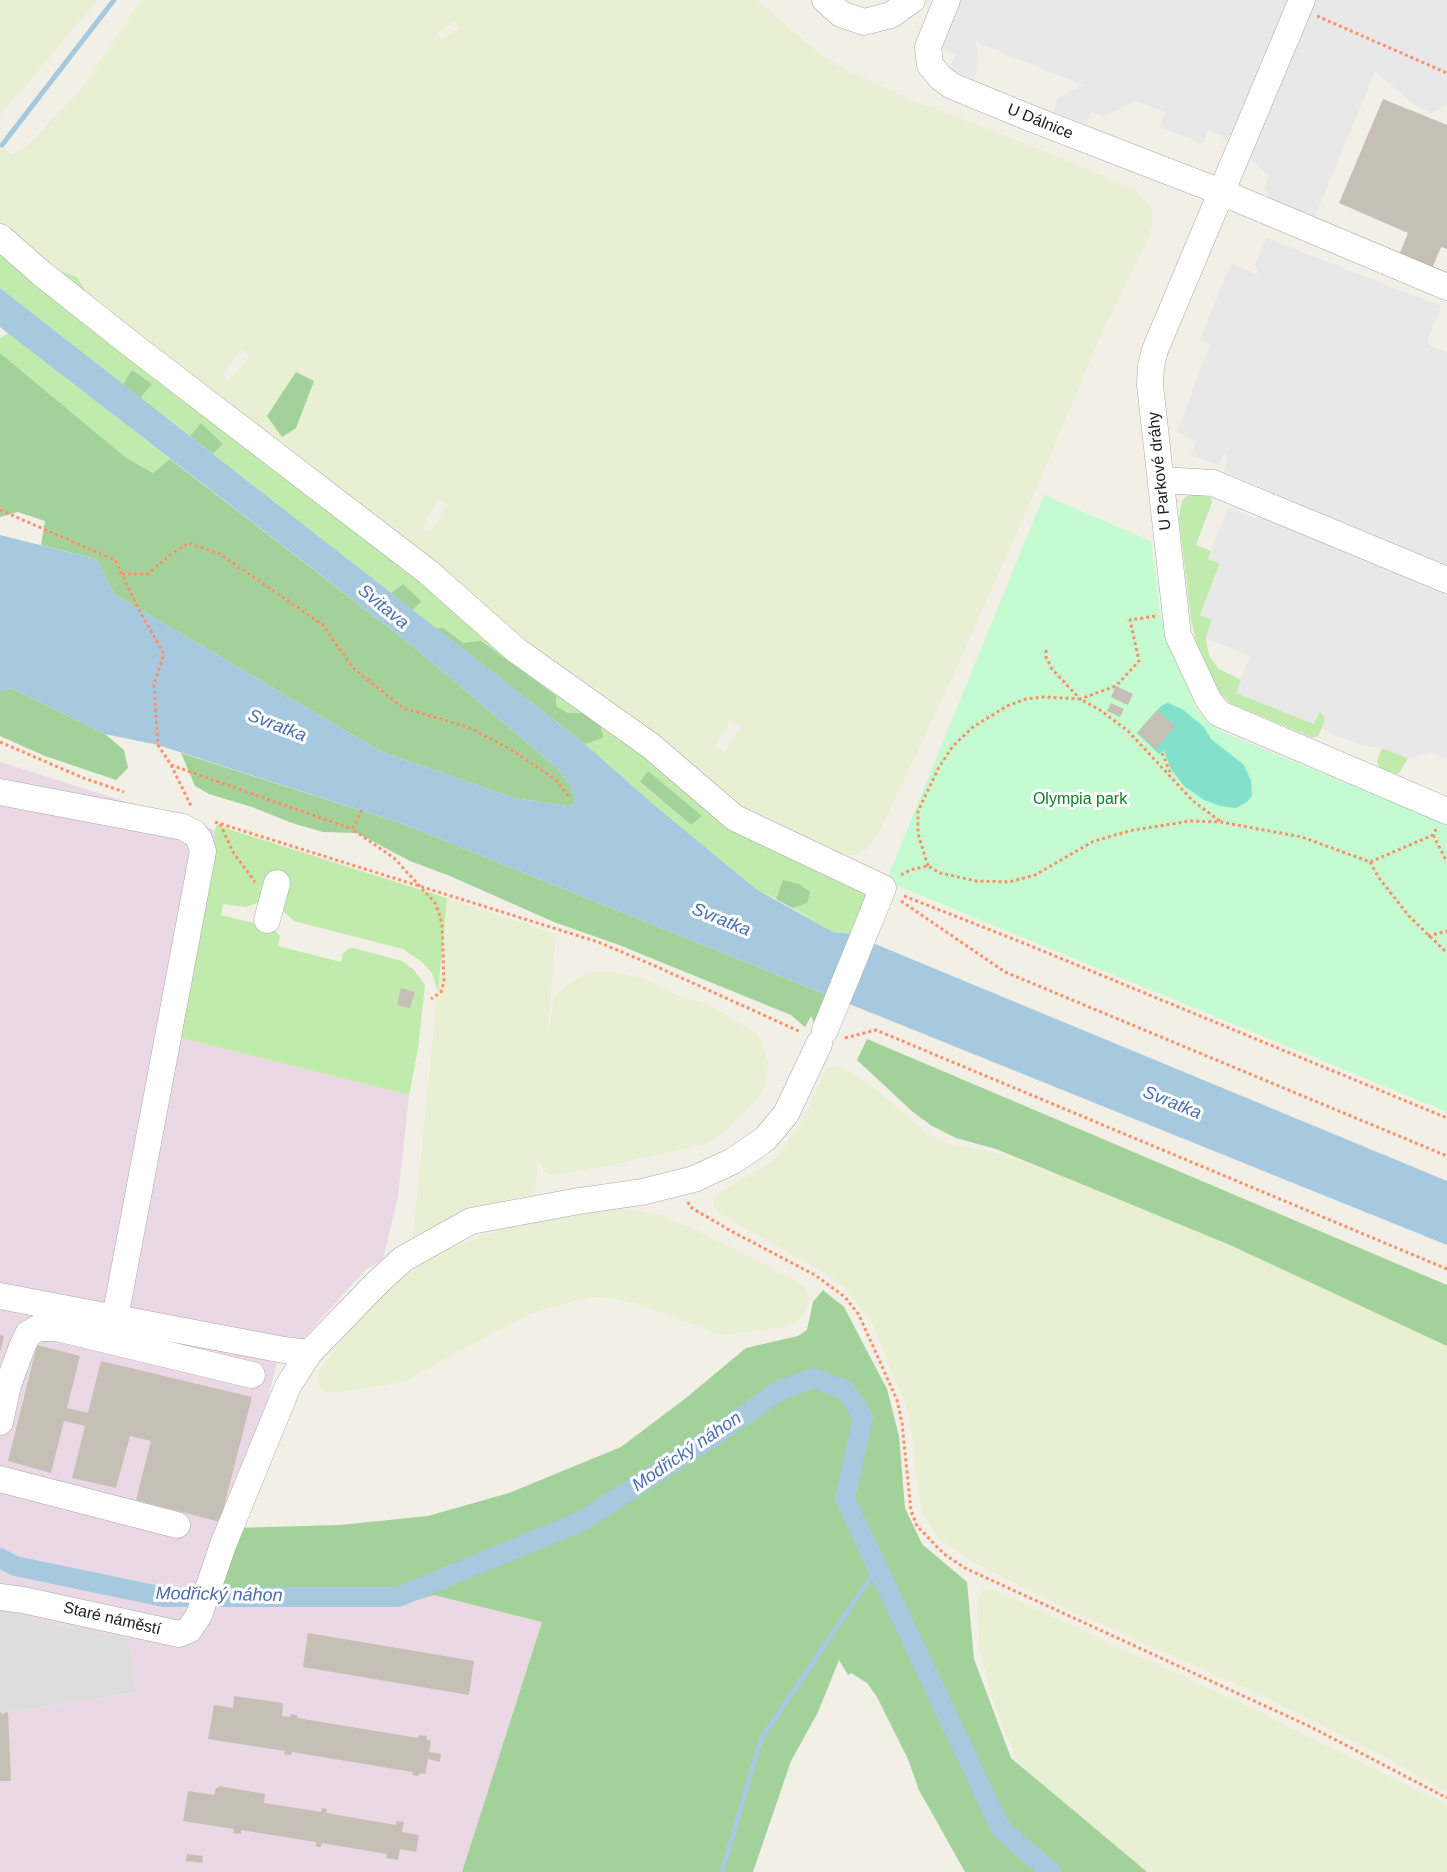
<!DOCTYPE html>
<html>
<head>
<meta charset="utf-8">
<style>
  body { margin:0 }
  canvas { display:block; background:#f1efe6 }
</style>
</head>
<body>
<canvas width="1447" height="1872"></canvas>
<script>
const g = document.querySelector('canvas').getContext('2d');
g.lineJoin = 'round';
function paint(path, color) {
  g.fillStyle = color;
  g.fill(path, 'evenodd');
}
function shape(rows) {
  const path = new Path2D();
  for (const r of rows) {
    path.moveTo(r[0], r[1]);
    for (let i = 2; i < r.length; i += 2) path.lineTo(r[i], r[i + 1]);
  }
  return path;
}
function trace(path, color, width, dash) {
  g.strokeStyle = color;
  g.lineWidth = width;
  g.lineCap = dash ? 'butt' : 'round';
  g.setLineDash(dash || []);
  g.stroke(path);
}
function drawText(font, color, halo, rows, align = 'center') {
  g.font = font + ' Helvetica,sans-serif';
  g.lineWidth = 6;
  g.setLineDash([]);
  g.textBaseline = 'middle';
  g.strokeStyle = halo;
  g.fillStyle = color;
  for (const [text, x, y, turn = 0] of rows) {
    g.save();
    g.translate(x, y);
    g.rotate((+turn || 0) * Math.PI / 180);
    g.textAlign = isNaN(turn) ? turn : align;
    if (halo) g.strokeText(text, 0, 0);
    g.fillText(text, 0, 0);
    g.restore();
  }
}
const residential = shape([
  [0,1606,43,1611,30,1619,129,1638,136,1692,0,1714]
]);
const industrial = shape([
  [0,762,215,830,177,1037,409,1095,398,1196,383,1259,365,1270,302,1340,280,1351,222,1579,212,1605,394,1607,434,1595,542,1622,462,1872,0,1872,0,1714,136,1692,129,1638,29,1619,42,1612,0,1606]
]);
const farmland = shape([
  [0,0,98,0,0,115],
  [141,0,757,0,822,56,852,73,900,95,1048,153,1135,190,1149,204,1153,216,1151,233,1100,337,1037,487,952,678,879,833,867,849,854,855,841,856,753,819,93,301,81,281,44,265,0,227,0,143,11,155,29,144,84,86],
  [455,21,460,28,441,40,438,32],
  [242,349,250,357,227,382,223,374],
  [439,499,447,504,430,533,423,527],
  [730,721,741,727,724,753,715,747],
  [447,898,556,934,547,1041,554,997,567,985,586,973,594,971,605,971,643,978,684,998,707,1004,756,1033,763,1046,768,1063,765,1087,759,1099,745,1111,727,1130,705,1144,607,1166,552,1175,545,1172,538,1157,535,1193,463,1211,417,1238,413,1236],
  [832,1066,840,1067,870,1084,929,1135,945,1143,998,1153,1066,1178,1230,1245,1447,1346,1447,1792,1388,1759,1265,1697,1074,1612,978,1565,937,1537,924,1515,920,1503,909,1413,870,1318,842,1285,825,1273,723,1216,714,1206,714,1200,718,1193,765,1166,778,1156,803,1120,826,1069],
  [605,1208,621,1208,658,1214,690,1227,796,1281,804,1287,809,1296,809,1304,802,1317,793,1324,784,1327,722,1335,638,1304,605,1297,589,1297,531,1313,404,1381,381,1386,337,1392,325,1392,321,1389,317,1376,318,1372,356,1320,408,1273,443,1251,507,1227],
  [992,1589,1243,1704,1447,1805,1447,1872,1147,1872,1030,1776,1016,1758,994,1705,980,1650,977,1609,979,1596,983,1590]
]);
const grass = shape([
  [0,243,523,664,867,891,868,899,851,934,833,932,792,908,807,903,783,880,776,899,756,889,653,804,585,744,603,738,581,713,568,713,556,706,556,696,463,643,442,627,437,629,412,610,422,603,402,585,391,593,213,454,223,444,201,423,190,436,140,398,151,384,132,371,123,384,0,288],
  [640,783,702,816,691,825],
  [44,265,77,277,93,302],
  [9,333,170,459,153,473,125,457,0,353,0,338],
  [1197,494,1210,497,1212,502,1196,545,1211,551,1208,559,1220,563,1200,615,1212,620,1206,638,1207,647,1210,657,1219,669,1241,680,1237,693,1314,724,1319,711,1324,716,1325,721,1318,736,1313,738,1230,703,1219,692,1200,657,1191,620,1179,518,1182,501,1187,496],
  [1382,748,1408,758,1400,772,1397,774,1381,769,1378,765,1377,761],
  [216,825,447,898,438,992,432,973,422,962,403,949,294,921,283,911,279,895,246,907,223,904,221,915,273,928,280,936,278,946,341,962,343,954,348,949,353,948,402,961,413,969,425,985,418,1049,409,1095,177,1037]
]);
const forest = shape([
  [0,353,125,457,153,473,170,459,414,647,557,768,570,785,574,796,574,805,567,806,514,798,380,751,114,594,96,559,41,545,45,521,18,512,0,517],
  [132,370,152,384,140,398,123,384],
  [296,372,314,381,296,428,282,437,267,416],
  [201,423,223,444,213,454,190,436],
  [403,584,422,602,412,610,391,593],
  [442,627,463,643,481,641,556,696,556,706,568,713,581,713,600,724,603,738,585,744,437,629],
  [11,688,105,734,124,750,128,768,116,780,45,756,0,736,0,691],
  [181,753,403,824,827,995,815,1025,811,1016,805,1027,791,1015,619,945,554,922,450,876,410,861,357,833,323,832,292,823,252,807,209,794,195,786],
  [648,771,702,816,691,825,640,782],
  [783,880,799,884,810,892,807,903,792,908,776,899],
  [867,1039,1447,1285,1447,1346,1230,1245,996,1149,956,1138,932,1126,913,1112,857,1060],
  [823,1290,844,1307,887,1389,899,1436,905,1508,922,1544,967,1582,974,1659,1011,1758,1147,1872,965,1872,919,1790,908,1759,877,1697,867,1683,851,1673,848,1675,839,1660,818,1712,791,1761,753,1872,462,1872,542,1622,434,1595,394,1607,212,1606,235,1528,340,1525,428,1516,509,1493,621,1447,686,1398,746,1348,798,1336,807,1330,813,1302]
]);
const park = shape([
  [1044,495,1151,541,1161,618,1168,641,1196,708,1206,721,1225,733,1447,825,1447,1112,886,881]
]);
const pitch = shape([
  [1168,703,1182,709,1204,727,1211,739,1244,765,1251,781,1252,796,1247,802,1236,808,1220,806,1204,800,1184,786,1171,769,1164,751,1159,754,1137,733,1162,705]
]);
const parking = shape([
  [957,0,1447,0,1447,105,1432,113,1419,108,1375,72,1313,221,1270,198,1265,187,1269,175,1221,136,1208,130,1203,144,1160,127,1165,112,1136,101,1103,117,1092,112,1086,124,1053,111,1058,98,1083,85,976,42,979,65,974,79,950,69,956,54,937,48],
  [1266,238,1441,306,1428,338,1429,345,1447,352,1447,759,1433,753,1408,758,1382,748,1362,746,1322,729,1325,721,1324,716,1320,712,1314,724,1236,693,1250,656,1206,638,1212,620,1200,615,1220,564,1208,559,1228,508,1256,519,1267,490,1224,471,1228,458,1224,453,1219,465,1191,455,1196,441,1177,432,1210,344,1200,339,1231,263,1256,274,1258,272,1255,265]
]);
const water = shape([
  [0,288,585,744,653,804,756,889,833,932,851,934,1447,1181,1447,1245,403,824,158,745,105,734,11,688,0,691,0,535,96,559,114,594,380,751,514,798,567,806,574,805,574,796,570,785,557,768,414,647,0,327]
]);
const stream = shape([
  [2,145,114,0],
  [722,1872,761,1739,877,1568]
]);
const canal = shape([
  [0,1558,15,1566,164,1597,398,1597,582,1521,714,1436,780,1390,814,1378,845,1390,863,1417,845,1499,1001,1829,1051,1872]
]);
const building = shape([
  [1383,99,1447,125,1447,249,1441,247,1431,271,1398,258,1408,233,1339,203],
  [1116,686,1133,694,1128,705,1111,697],
  [1111,703,1124,709,1120,717,1107,711],
  [1157,710,1175,726,1156,749,1137,733],
  [401,988,415,992,410,1008,397,1005],
  [0,1335,4,1336,1,1350,0,1350],
  [37,1345,80,1356,67,1408,88,1413,101,1361,252,1397,220,1522,136,1500,151,1441,130,1436,116,1488,72,1478,85,1426,64,1421,51,1473,8,1461],
  [308,1633,474,1661,469,1695,303,1667],
  [234,1696,283,1703,282,1716,290,1717,291,1714,297,1715,297,1718,418,1738,419,1735,427,1736,426,1739,431,1741,429,1752,441,1754,440,1762,428,1759,425,1774,419,1773,419,1776,412,1775,413,1772,292,1752,291,1755,284,1754,285,1751,208,1739,214,1705,233,1708],
  [0,1711,2,1714,8,1712,11,1781,0,1781],
  [219,1786,265,1794,264,1803,321,1812,322,1808,327,1809,326,1813,396,1825,396,1821,404,1822,402,1832,419,1835,416,1852,400,1849,398,1860,386,1858,387,1854,322,1843,321,1847,316,1847,316,1842,241,1830,241,1834,233,1833,234,1829,183,1821,188,1791,214,1795,216,1788,219,1788],
  [187,1854,203,1856,202,1863,186,1861]
]);
const path = shape([
  [1317,16,1447,73],
  [0,510,115,560,138,608,164,654,154,684,158,745,171,765,191,806],
  [122,574,148,574,171,554,189,543,220,554,323,625,353,668,403,708,468,727,510,749,555,779,570,798],
  [1046,650,1046,657,1052,669,1080,699,1116,686,1139,661,1130,620,1156,616],
  [0,742,81,777,124,792],
  [1162,753,1171,774],
  [171,765,352,829],
  [362,810,352,829,394,858,435,903,439,913,442,924,444,982,441,992,431,999],
  [215,822,598,942,653,965,801,1032],
  [220,824,233,852,255,882],
  [1433,835,1447,862],
  [1370,862,1379,878,1409,916,1447,953],
  [928,866,918,834,918,811,939,767,953,746,973,727,1007,706,1026,699,1044,697,1080,699,1100,710,1128,731,1193,801,1220,821],
  [901,875,910,870,928,866,940,873,976,881,1009,882,1035,875,1094,841,1133,830,1191,821,1221,822,1302,837,1370,862,1433,835,1436,829],
  [904,896,1026,944,1447,1118],
  [901,901,1005,972,1447,1156],
  [1428,936,1447,931],
  [845,1038,876,1030,1447,1269],
  [688,1202,690,1207,731,1231,815,1275,845,1297,859,1315,897,1400,902,1423,911,1511,917,1526,944,1554,965,1568,1311,1727,1447,1798]
]);
const minor = shape([
  [825,0,841,14,864,22,891,15,912,0],
  [947,0,928,47,930,65,941,78,952,86,1030,118,1221,192,1447,287],
  [1302,0,1155,350,1151,366,1150,385,1178,635,1208,699,1218,713,1447,811],
  [0,237,41,273,132,345,428,572,516,650,651,746,735,818,883,888,825,1030],
  [1161,480,1213,483,1447,580],
  [0,792,183,827,194,833,199,839,203,851,115,1318],
  [267,920,277,883],
  [0,1296,284,1350,309,1353],
  [0,1422,8,1385,22,1347,28,1334,38,1328,57,1328,252,1375],
  [0,1479,177,1525],
  [0,1597,23,1600,179,1634,189,1630,199,1615,223,1545,288,1386,309,1353,377,1283,403,1259,471,1221,579,1201,642,1192,694,1179,733,1161,765,1139,786,1114,819,1044]
]);
const streetNames = [
  ["U Dálnice",1040,122,22],
  ["U Parkové dráhy",1160,471,-96],
  ["Staré náměstí",112,1619,13]
];
const parkNames = [
  ["Olympia park",1080,800]
];
const waterNames = [
  ["Svitava",383,607,39],
  ["Svratka",277,726,21],
  ["Svratka",721,920,22],
  ["Svratka",1172,1103,22],
  ["Modřický náhon",687,1452,-34],
  ["Modřický náhon",219,1595,1]
];
paint(residential, '#dedddd');
paint(industrial, '#ead8e4');
paint(farmland, '#e9efd2');
paint(grass, '#c1ebac');
paint(forest, '#a2d19a');
paint(park, '#c4fbd0');
paint(pitch, '#83e1cb');
paint(parking, '#e8e8e8');
paint(water, '#a6c9df');
trace(stream, '#a6c9df', 5);
trace(canal, '#a6c9df', 20);
paint(building, '#c6bfb5');
trace(minor, '#a7a7a7', 27);
trace(path, '#fc916c', 3, [3, 3]);
trace(minor, '#fff', 26);
drawText('16px', '#202020', '#fff', streetNames);
drawText('16px', '#0a8227', '#fff', parkNames);
drawText('italic 18px', '#4a6eb2', '#fff', waterNames);
</script>
</body>
</html>
